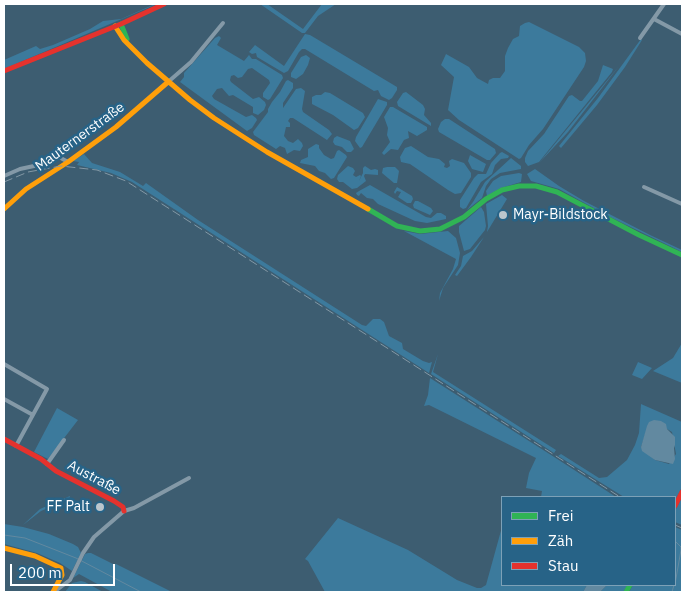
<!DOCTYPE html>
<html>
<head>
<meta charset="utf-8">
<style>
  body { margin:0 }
  #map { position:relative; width:686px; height:596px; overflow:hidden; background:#3d5d71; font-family:"IBM Plex Sans",sans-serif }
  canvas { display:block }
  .frame { position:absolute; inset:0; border:5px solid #fff; pointer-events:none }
  .legend { position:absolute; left:501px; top:496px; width:175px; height:90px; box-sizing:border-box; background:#276387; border:1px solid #7da1b7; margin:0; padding:6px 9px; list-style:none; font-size:15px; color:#fff }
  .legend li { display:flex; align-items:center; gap:10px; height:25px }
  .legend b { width:25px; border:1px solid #7da1b7 }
  .scale { position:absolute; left:10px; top:564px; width:105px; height:22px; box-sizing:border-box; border:2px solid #fff; border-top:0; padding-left:6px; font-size:15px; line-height:18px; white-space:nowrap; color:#fff; -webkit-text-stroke:4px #276387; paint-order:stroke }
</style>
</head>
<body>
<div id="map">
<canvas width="686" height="596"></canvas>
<div class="frame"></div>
<ul class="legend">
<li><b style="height:6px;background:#30b455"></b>Frei</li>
<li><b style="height:6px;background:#ff9f0a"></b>Zäh</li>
<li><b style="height:6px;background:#e5322d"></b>Stau</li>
</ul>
<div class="scale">200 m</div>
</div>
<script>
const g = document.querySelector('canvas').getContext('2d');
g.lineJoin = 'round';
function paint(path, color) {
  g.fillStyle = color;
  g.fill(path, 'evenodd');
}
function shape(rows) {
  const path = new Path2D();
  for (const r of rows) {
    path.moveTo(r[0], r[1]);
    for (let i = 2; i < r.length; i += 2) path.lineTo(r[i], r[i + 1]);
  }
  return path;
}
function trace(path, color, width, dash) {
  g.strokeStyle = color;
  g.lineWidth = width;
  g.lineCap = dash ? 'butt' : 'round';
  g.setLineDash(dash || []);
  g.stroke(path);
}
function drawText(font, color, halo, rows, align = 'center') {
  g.font = font + ' "IBM Plex Sans",sans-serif';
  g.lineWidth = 5;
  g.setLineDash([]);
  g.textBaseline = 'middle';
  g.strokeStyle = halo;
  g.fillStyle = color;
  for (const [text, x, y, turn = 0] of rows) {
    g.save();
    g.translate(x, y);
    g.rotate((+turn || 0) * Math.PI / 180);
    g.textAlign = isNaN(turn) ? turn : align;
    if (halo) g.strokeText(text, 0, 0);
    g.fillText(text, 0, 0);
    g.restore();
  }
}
const green = shape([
  [155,4,157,4,4,69,4,60,36,46,40,49,53,45,90,29,103,21,121,19],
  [260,4,267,4,303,29,322,4,336,4,318,16,305,33,302,33],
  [529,22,579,47,585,53,586,61,584,67,543,129,529,145,521,158,519,159,459,120,448,110,454,77,441,65,446,54,469,67,477,78,488,84,489,80,493,78,500,78,505,71,505,56,508,48,513,39,519,36,520,26,525,23],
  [305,34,310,35,397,87,397,90,392,98,389,100,381,96,378,90,374,91,305,49,302,49,299,52,288,71,284,73,257,57,256,53,252,54,249,52,255,45,284,66],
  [219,36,221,38,217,45,244,61,249,55,252,59,256,59,282,75,283,78,270,99,268,100,263,97,263,93,270,83,269,80,252,68,248,69,242,77,238,78,234,75,231,76,230,80,231,82,253,99,259,97,265,102,266,105,264,110,258,115,253,113,253,107,233,95,229,96,222,88,217,89,212,96,214,99,246,117,252,115,256,118,257,120,252,128,247,131,180,82,184,77,184,73,215,38],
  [641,39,642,40,625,67,597,105,561,148,559,146,598,98],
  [306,55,310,58,308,65,303,74,296,79,291,77,291,73,301,57],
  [603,65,613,69,612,72,539,162,528,166,525,162,525,158,528,151,544,134,569,96,572,95,580,101,582,101,598,81],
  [619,66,568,132,539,163],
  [288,80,293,83,293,88,283,103,283,108,296,89,301,88,305,91,302,109,303,112,329,130,332,134,327,140,293,118,290,118,288,121,290,123,290,127,286,127,284,136,288,141,293,143,298,139,302,143,303,146,300,151,294,150,287,154,285,148,280,146,276,149,254,135,253,132,268,112,268,109,272,102,280,92,286,81],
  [325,92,330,93,363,113,365,117,358,128,354,130,333,115,312,104,312,97,316,95,321,95],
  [406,92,423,105,425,109,424,115,431,123,431,126,398,106,397,102,403,93],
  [378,99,387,102,387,105,362,147,360,148,355,141,356,137],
  [390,107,393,107,427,127,427,130,417,136,408,131,409,138,404,140,398,150,391,149,384,155,382,153,390,142,387,135,388,128,384,117],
  [445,119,449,119,495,149,496,153,490,160,487,160,439,132,438,129,441,122],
  [337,136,350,141,354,149,351,152,347,152,342,147,335,145,333,142,334,138],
  [316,144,319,145,319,148,324,155,331,159,334,158,337,151,339,150,346,155,347,157,334,178,331,179,325,173,319,171,315,166,300,163,301,160,308,157,308,149],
  [411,146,428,157,439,159,445,164,444,167,447,168,450,166,449,161,452,159,464,163,471,173,471,177,461,193,455,194,448,190,410,164,401,162,400,157,405,148],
  [502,152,509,156,508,158,501,159,495,165,492,174,481,182,466,208,463,209,460,207,460,200,474,178,478,174,486,174,491,163,500,153],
  [84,154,92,163,120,172,143,186,146,183,198,220,362,325,366,326,373,319,380,319,384,322,389,336,402,343,403,349,423,361,429,363,432,362,429,373,132,182,111,173,77,165,79,162,73,161],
  [470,155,486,164,483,172,472,169,468,161],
  [511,158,521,166,521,169,500,173,491,179,486,186,482,198,467,210,473,202,485,182],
  [348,166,353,168,355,171,353,175,356,177,360,175,361,176,359,181,363,173,363,168,365,166,371,170,375,169,378,170,378,175,365,174,364,176,366,181,357,188,352,189,343,182,339,182,337,179,338,175],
  [387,167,395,167,399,171,397,183,394,183,382,173,383,168],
  [535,169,559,186,584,201,650,235,682,250,682,252,610,217,559,189,531,181,527,174],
  [519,173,522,174,521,182,501,188,487,196,486,191,493,181,501,176],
  [370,185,426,217,431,218,437,213,441,213,446,216,446,219,427,223,415,221,378,204,373,199,367,198,361,193,359,196,357,195,356,193,359,191],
  [397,187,412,196,413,199,411,203,407,203,398,197,401,192,397,191,395,194,394,192],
  [502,195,507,199,487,232,488,226,486,204],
  [415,201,418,201,431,208,433,211,430,215,414,208,413,205],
  [481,207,484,212,486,226,485,230,470,249,464,251,459,232,459,226],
  [404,231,420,234,448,231,456,238,460,253,458,265,443,288,439,301,440,293,453,269,456,259],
  [484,237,471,257,457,276,455,275,461,266,463,256,472,251],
  [682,343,682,383,653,371,673,358],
  [438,354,433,372,556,450,554,453,431,374],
  [638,362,652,368,642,379,632,375],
  [430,378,551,455,616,497,541,497,542,491,526,488,529,473,536,458,429,405,424,406,428,395],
  [641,404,682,422,682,487,675,501,675,497,624,497,558,456,561,454,599,478,607,477,627,460,635,445,639,433],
  [667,429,672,432,676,454,669,464,655,460,641,447,646,432],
  [57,408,78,420,48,459,34,452],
  [70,496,69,499,41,511,23,525,40,509],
  [682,497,682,525,675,522,675,511],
  [338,518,408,550,457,580,477,588,481,588,486,585,502,527,502,585,587,585,583,592,325,592,308,561,305,559],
  [4,524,23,527,49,534,73,544,78,547,81,553,72,571,60,563,37,553,4,544],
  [675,527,682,530,682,592,629,592,633,585,675,585],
  [88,553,91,553,113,564,116,564,172,592,112,592,79,574,73,578,85,554],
  [81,581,85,582,103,592,65,592,72,583],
  [607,585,628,585,623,592,600,592]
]);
const water = shape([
  [654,420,661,421,666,424,667,429,675,437,675,445,674,448,675,459,673,464,655,460,642,451,641,447,647,426,649,422],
  [587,585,607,585,600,592,583,592]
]);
const stream = shape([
  [4,535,25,538,76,558,141,592],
  [675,541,681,547,681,550,675,584],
  [672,592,674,585]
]);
const street = shape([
  [654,19,682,34],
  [640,38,664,4],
  [168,82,191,62,223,23],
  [4,176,20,169,48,163,59,157,68,162],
  [644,187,682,204],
  [4,364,47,389,16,446],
  [4,399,33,415],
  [47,464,64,440],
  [54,592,70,580,83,553,94,537,124,511,134,508,189,478]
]);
const fast = shape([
  [121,24,127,39],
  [368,209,397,226,420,231,440,229,464,217,486,199,502,190,519,186,536,186,557,192,639,235,682,255],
  [626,592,630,585]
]);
const slow = shape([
  [115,26,124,40,147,63,190,100,214,118,267,152,368,209],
  [4,209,26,189,68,162,116,127,168,82],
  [4,548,35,556,61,568,62,575,53,592]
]);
const jam = shape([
  [4,71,121,24,164,4],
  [4,439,41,459,56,471,114,501,123,507,124,511],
  [675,506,682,492]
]);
const rail = shape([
  [4,182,28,172,61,166,97,170,126,181,620,497],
  [675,525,682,528]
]);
const markers = [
  [503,215,5,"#bbc6cd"],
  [100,507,5,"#bbc6cd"]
];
const streetNames = [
  ["Mauternerstraße",80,137,-36],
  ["Austraße",94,478,28]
];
const poiNames = [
  ["Mayr-Bildstock",513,215],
  ["FF Palt",90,507,"right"]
];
paint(green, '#3c7a9c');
paint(water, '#6289a0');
trace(stream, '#6289a0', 1);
trace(street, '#8499a7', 4);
trace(fast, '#30b455', 5);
trace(slow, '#ff9f0a', 5);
trace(jam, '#e5322d', 5);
trace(rail, '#8398a5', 1, [9, 4]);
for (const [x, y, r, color] of markers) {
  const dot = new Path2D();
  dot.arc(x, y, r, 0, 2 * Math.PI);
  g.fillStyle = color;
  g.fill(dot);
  trace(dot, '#276387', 2);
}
drawText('14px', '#fff', '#276387', streetNames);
drawText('14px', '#fff', '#276387', poiNames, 'left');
</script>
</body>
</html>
